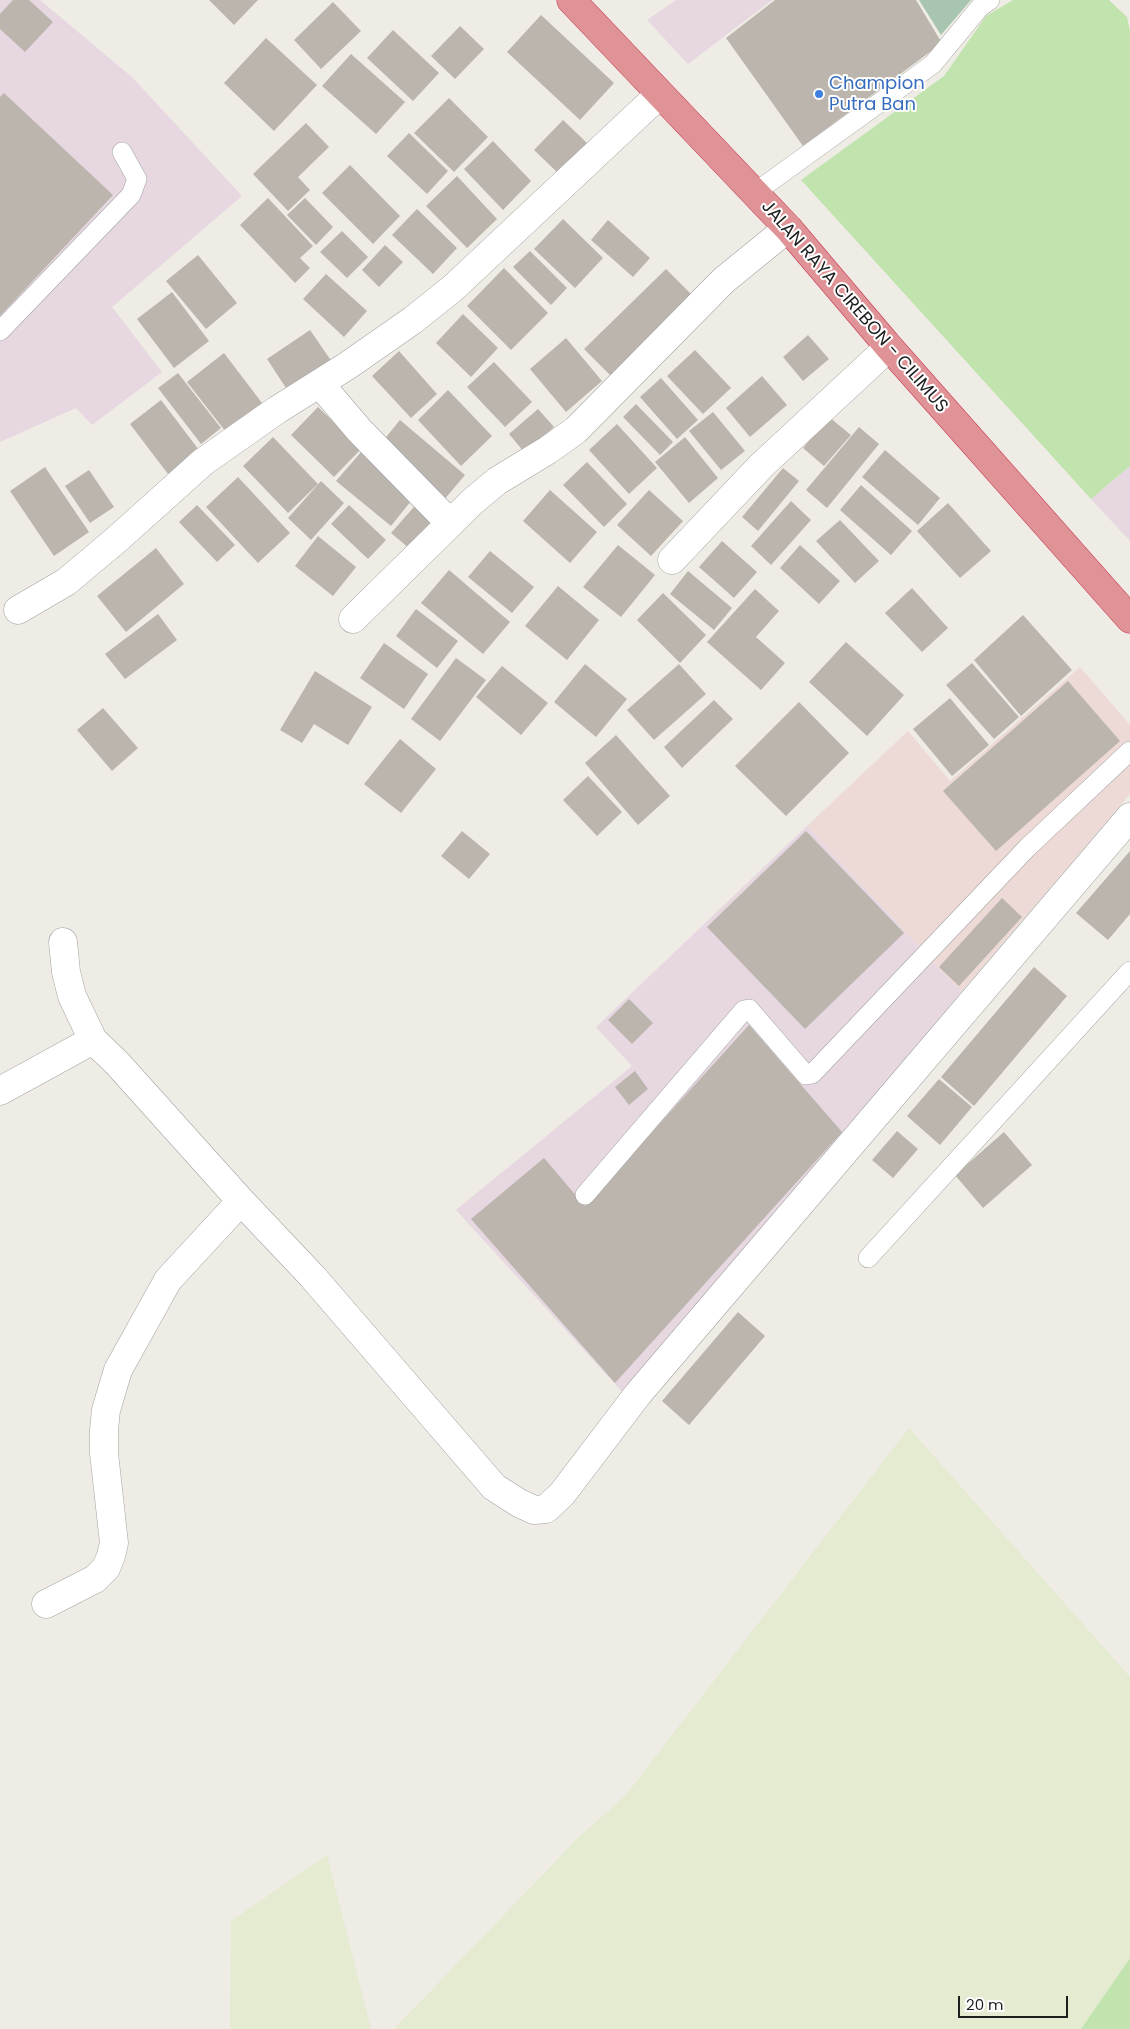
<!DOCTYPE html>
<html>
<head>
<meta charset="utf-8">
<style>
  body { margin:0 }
  #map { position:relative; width:1130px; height:2029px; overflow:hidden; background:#eeece4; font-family:Poppins,sans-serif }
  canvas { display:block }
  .scale { position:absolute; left:958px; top:1996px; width:110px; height:22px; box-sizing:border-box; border:2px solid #1e1e1e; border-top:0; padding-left:6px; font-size:15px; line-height:18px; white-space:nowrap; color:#1e1e1e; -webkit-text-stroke:4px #fff; paint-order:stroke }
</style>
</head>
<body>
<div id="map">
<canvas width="1130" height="2029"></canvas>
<div class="scale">20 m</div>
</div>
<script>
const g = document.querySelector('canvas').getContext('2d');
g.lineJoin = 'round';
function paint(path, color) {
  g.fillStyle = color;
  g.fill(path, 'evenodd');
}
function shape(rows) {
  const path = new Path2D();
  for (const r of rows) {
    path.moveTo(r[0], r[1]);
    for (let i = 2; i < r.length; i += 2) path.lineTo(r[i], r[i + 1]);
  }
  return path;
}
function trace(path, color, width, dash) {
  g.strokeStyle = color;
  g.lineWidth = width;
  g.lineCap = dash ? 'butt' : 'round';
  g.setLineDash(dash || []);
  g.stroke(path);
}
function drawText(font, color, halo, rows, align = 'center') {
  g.font = font + ' Poppins,sans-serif';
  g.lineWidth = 4;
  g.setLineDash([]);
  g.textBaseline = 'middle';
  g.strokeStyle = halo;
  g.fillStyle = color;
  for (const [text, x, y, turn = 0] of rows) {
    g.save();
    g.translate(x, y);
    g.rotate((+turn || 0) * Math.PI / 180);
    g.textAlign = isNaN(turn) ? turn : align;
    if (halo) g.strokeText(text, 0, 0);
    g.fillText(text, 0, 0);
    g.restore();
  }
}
const commercial = shape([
  [1080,667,1130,725,1130,794,961,992,807,826,908,731,950,781]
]);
const industrial = shape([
  [0,0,40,0,132,77,242,196,112,307,162,372,92,425,76,408,0,442],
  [676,0,772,0,688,64,647,20],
  [1130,466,1130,541,1091,499],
  [807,826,961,992,626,1396,456,1210,632,1066,596,1027]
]);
const farmland = shape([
  [909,1428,1130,1677,1130,1958,1081,2029,394,2029,580,1836,625,1796],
  [327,1855,371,2029,230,2029,231,1921]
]);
const grass = shape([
  [1013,0,1109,0,1127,17,1130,31,1130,466,1091,499,801,180,944,76,986,16],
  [1130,1958,1130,2029,1081,2029]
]);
const cemetery = shape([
  [919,0,971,0,941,35]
]);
const building = shape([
  [13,0,29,0,53,22,25,52,0,29,0,14],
  [209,0,258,0,234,25],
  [775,0,916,0,942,43,803,146,726,38],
  [333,2,361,31,321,69,294,40],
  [541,15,614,83,580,120,507,52],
  [460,26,484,49,455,79,431,56],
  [393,30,439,73,413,101,367,58],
  [266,38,317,85,274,131,224,83],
  [351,54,405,102,376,134,322,86],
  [4,93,113,195,0,316,0,97],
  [449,98,488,137,454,172,414,133],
  [563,120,587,143,558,173,534,150],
  [306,123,329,147,298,177,310,190,288,211,253,174],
  [409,133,448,171,427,194,387,156],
  [493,141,531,181,503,210,464,169],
  [350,165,400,216,373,244,322,193],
  [457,176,497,219,467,248,426,206],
  [268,198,313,246,300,258,310,268,295,283,240,225],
  [305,198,333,227,316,245,287,215],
  [417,209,457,248,433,274,392,235],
  [563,219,603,258,575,288,534,249],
  [608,220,650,258,633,277,591,240],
  [342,231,368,257,347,278,320,252],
  [385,245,403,262,379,287,362,270],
  [530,251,567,288,551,305,513,267],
  [198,255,237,303,206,329,166,281],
  [504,268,548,313,511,350,467,306],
  [666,269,694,297,613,378,584,349],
  [326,274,367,311,344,337,303,299],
  [172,292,209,341,174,368,137,319],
  [463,314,498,348,471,377,436,343],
  [310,330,332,362,288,391,267,359],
  [808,335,829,359,803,381,783,357],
  [566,338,602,381,566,412,530,369],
  [695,350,731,388,703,414,667,376],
  [399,351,437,394,411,418,372,376],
  [224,353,262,403,226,432,187,382],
  [494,362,532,402,505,427,467,387],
  [178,373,221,428,201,444,158,388],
  [762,376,787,405,750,437,726,408],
  [661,378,698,420,677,439,640,397],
  [448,390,492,436,461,466,418,420],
  [161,400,199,450,168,474,130,424],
  [636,404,673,442,660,455,623,417],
  [318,407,361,449,334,477,291,435],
  [538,409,554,427,525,453,509,434],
  [713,412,745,451,721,470,689,431],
  [829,417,851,435,824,466,803,448],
  [400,420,465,475,443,501,378,447],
  [617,424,657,468,629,494,589,450],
  [859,427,879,444,827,508,806,490],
  [273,437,318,484,288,513,243,466],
  [685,437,718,478,689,503,655,462],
  [885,450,940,498,918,525,862,477],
  [361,452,415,496,391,526,336,481],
  [587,462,627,504,604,527,563,485],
  [45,467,89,532,54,556,10,491],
  [783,468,799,481,758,531,742,517],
  [89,470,114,507,90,523,65,486],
  [238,477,290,533,258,563,206,507],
  [321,481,344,503,311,540,288,518],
  [861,485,912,531,891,555,840,510],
  [550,490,597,532,570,563,523,521],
  [649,490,683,521,651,556,617,525],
  [420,500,439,516,410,549,391,533],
  [791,501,811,520,771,565,751,546],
  [948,503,991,551,960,578,917,531],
  [197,505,235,545,217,562,179,522],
  [349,505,386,540,368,559,331,524],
  [840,520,879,561,855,583,816,541],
  [318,536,356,567,333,596,295,566],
  [722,541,757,572,734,598,699,567],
  [618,545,655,575,621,617,583,587],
  [800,545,840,581,819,604,780,568],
  [156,548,184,584,126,632,97,596],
  [490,551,534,587,512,613,468,577],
  [449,570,510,622,483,654,421,603],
  [688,571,732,608,714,630,670,594],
  [558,586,599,620,567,660,525,626],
  [912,588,948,628,922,652,885,613],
  [755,589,779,611,756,637,785,663,761,690,707,642],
  [663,593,706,635,680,663,637,620],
  [416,609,458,641,437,668,396,636],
  [158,614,177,640,125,679,105,654],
  [1023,615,1072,670,1021,716,974,660],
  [846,642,904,695,867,736,809,682],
  [384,643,428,674,404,709,360,678],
  [456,658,486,680,440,741,411,719],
  [972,663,1019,717,994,739,946,685],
  [585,664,627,699,596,737,554,702],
  [679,664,706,694,654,740,627,710],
  [502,666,548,703,521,735,476,697],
  [315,671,372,707,348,745,314,724,302,743,280,730],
  [1068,681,1120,741,996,851,943,791],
  [950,698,989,745,952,776,913,729],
  [714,700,733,719,682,768,664,747],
  [799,702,849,753,786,816,735,766],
  [103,708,138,748,112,771,77,730],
  [616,735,670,796,638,825,585,763],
  [400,739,436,769,401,813,364,784],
  [588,776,622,812,597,836,563,800],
  [462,831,490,854,469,879,441,856],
  [806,831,904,933,805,1029,707,927],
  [1130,851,1130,914,1108,940,1076,913],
  [1002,898,1022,917,959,986,939,967],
  [1034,967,1067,996,974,1106,941,1077],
  [629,999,653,1023,632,1044,608,1020],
  [749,1025,842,1132,615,1383,471,1219,544,1158,585,1206],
  [635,1071,648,1089,629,1105,615,1087],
  [939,1079,972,1107,940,1145,907,1116],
  [897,1131,918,1149,893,1178,872,1160],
  [1004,1132,1032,1165,983,1208,955,1175],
  [738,1312,765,1336,689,1425,662,1401]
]);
const lane = shape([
  [753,194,933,64,980,7,990,0],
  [0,331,131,195,137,179,122,152],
  [585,1195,744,1010,749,1009,806,1075,812,1074,1027,848,1130,751],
  [868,1258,1130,971]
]);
const street = shape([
  [320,384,359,430,450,523],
  [672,560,761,466,889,347],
  [18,610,66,582,115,541,203,462,277,410,347,366,413,320,453,288,660,94],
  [353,619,472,502,497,481,548,450,576,430,724,280,788,228],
  [63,942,66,972,72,996,93,1040],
  [0,1091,93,1040,117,1063,241,1201,312,1276,494,1487,519,1503,534,1510,546,1509,562,1494,638,1394,1130,817],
  [46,1604,95,1579,106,1568,111,1556,114,1543,104,1453,104,1430,106,1410,118,1370,168,1280,241,1201]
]);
const highway = shape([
  [571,0,788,228,889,347,1130,619]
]);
const markers = [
  [819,94,5,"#3f7fe0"]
];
const shopNames = [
  ["Champion",829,84],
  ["Putra Ban",829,105]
];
const streetNames = [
  ["JALAN RAYA CIREBON - CILIMUS",854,307,49]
];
paint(commercial, '#edd9d5');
paint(industrial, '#e6d7e1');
paint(farmland, '#e5ebd1');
paint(grass, '#c1e4ae');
paint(cemetery, '#a8c5b0');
paint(building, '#bbb5ae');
trace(lane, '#a2a2a2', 20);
trace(street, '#a2a2a2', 29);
trace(highway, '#ca3351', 29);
trace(lane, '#fff', 19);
trace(street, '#fff', 28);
trace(highway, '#df9396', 28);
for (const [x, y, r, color] of markers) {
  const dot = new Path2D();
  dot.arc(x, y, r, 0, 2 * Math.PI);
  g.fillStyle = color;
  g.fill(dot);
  trace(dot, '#fff', 2);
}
drawText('18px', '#366cbe', '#fff', shopNames, 'left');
drawText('18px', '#1e1e1e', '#fff', streetNames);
</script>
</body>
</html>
